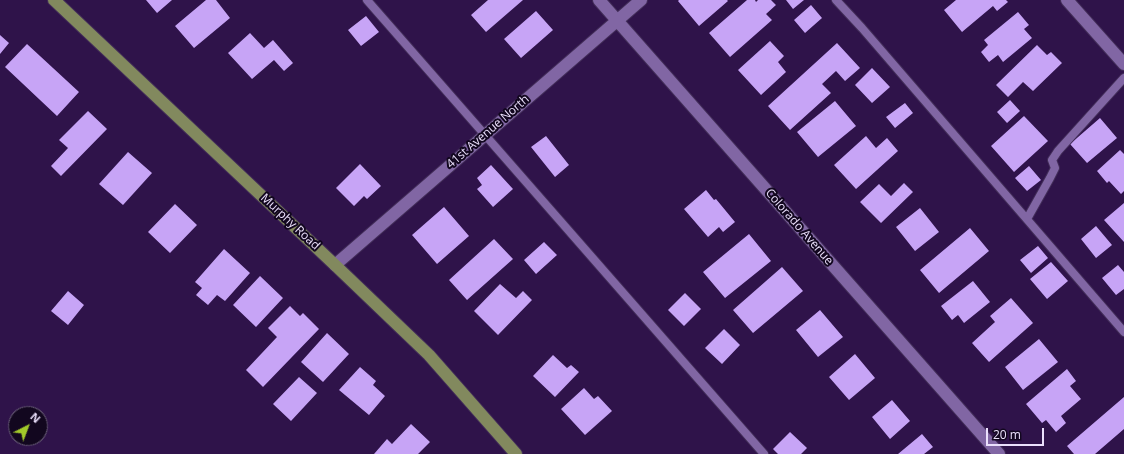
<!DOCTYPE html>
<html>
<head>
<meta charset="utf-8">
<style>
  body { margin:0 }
  #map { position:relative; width:1124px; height:454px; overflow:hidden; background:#2f134a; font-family:"Open Sans",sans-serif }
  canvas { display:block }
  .north { position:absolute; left:8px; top:406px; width:40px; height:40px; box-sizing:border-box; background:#12071f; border:1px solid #695e77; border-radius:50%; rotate:42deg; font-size:11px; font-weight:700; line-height:16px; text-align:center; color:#ebe0fc }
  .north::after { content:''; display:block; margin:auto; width:14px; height:18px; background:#a1c92a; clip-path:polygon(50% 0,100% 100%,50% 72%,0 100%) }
  .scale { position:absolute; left:986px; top:428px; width:58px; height:18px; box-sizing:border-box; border:2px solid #ebe0fc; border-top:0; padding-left:5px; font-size:12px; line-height:14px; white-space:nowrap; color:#ebe0fc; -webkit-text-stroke:3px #12071f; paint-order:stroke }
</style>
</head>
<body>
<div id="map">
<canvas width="1124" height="454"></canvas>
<div class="north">N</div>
<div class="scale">20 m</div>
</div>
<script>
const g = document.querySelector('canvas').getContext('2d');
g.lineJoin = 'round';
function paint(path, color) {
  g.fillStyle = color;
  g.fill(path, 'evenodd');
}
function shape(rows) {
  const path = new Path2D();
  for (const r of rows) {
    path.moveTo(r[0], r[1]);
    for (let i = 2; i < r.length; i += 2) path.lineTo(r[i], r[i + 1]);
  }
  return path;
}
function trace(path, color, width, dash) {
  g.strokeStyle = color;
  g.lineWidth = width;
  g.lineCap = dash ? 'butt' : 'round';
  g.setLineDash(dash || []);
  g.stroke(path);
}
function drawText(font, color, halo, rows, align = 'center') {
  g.font = font + ' "Open Sans",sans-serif';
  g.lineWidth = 4;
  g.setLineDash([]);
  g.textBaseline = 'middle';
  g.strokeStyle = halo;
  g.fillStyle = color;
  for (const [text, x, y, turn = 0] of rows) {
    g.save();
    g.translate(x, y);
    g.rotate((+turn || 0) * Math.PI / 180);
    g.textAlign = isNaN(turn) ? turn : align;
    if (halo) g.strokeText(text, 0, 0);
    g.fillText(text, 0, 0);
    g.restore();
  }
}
const building = shape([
  [146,0,172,0,157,13],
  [206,0,216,0,230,18,194,48,175,26],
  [488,0,523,0,486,32,471,15],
  [679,0,727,0,728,1,699,26,678,1],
  [747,0,755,0,756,2,758,0,771,0,776,5,766,14,772,20,730,57,709,33],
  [786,0,804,0,793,9],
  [956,0,1006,0,1008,2,997,11,993,6,962,32,944,10],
  [811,5,822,18,805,33,794,20],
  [536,11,553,30,521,58,504,39],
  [1018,12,1029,25,1024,29,1032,38,1003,62,998,55,989,62,981,52,988,45,984,40],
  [366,16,379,32,361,46,348,30],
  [250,33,264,48,273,40,293,63,284,71,274,60,252,79,228,53],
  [0,35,9,43,0,54],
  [770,41,784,56,778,62,786,72,761,95,738,70],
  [837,43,860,68,845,81,836,71,822,84,831,93,790,130,768,106],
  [27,44,79,92,57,116,5,67],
  [1037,45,1047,55,1051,52,1062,63,1033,91,1023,82,1008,97,996,85],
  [872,68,890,87,872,103,855,85],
  [1010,100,1020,111,1007,123,997,112],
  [835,101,856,126,818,157,797,132],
  [905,103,913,113,895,128,886,117],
  [88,111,107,129,61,176,51,166,68,148,59,140],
  [1024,116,1048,141,1014,172,991,146],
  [1100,118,1117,138,1087,163,1070,144],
  [546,136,569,165,555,177,531,147],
  [866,136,876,148,887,138,898,151,856,189,834,165],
  [1120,150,1124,154,1124,191,1121,194,1109,181,1107,183,1097,171],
  [128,152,152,173,123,205,99,184],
  [360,164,381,186,367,199,364,196,354,206,336,188],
  [491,165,513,189,493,207,477,189,482,185,477,178],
  [1029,166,1041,180,1027,191,1015,178],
  [904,183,913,192,881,223,860,202,879,184,891,196],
  [706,190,714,200,716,199,735,222,723,232,719,227,708,237,684,209],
  [1124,203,1124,242,1104,220],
  [175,204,197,225,170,253,148,232],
  [444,207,469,236,437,264,412,235],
  [920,208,939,232,915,251,896,227],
  [1096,226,1112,245,1096,258,1081,239],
  [970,228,989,251,939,293,920,270],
  [749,234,771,261,725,298,703,272],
  [494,239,513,259,467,300,449,280],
  [544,242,557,255,536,274,524,260],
  [1038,246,1048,258,1031,273,1020,260],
  [224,249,250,273,225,301,217,295,208,305,196,295,202,288,195,282],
  [1051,262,1068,281,1047,299,1030,279],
  [1118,265,1124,272,1124,289,1116,295,1102,278],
  [782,267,803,291,753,333,733,310],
  [260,276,283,298,256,327,233,305],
  [973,281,990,302,964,323,958,315,952,320,941,306],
  [500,284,516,298,523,291,532,300,498,335,474,311],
  [68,291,84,305,68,325,51,311],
  [685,293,701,309,684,326,668,310],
  [1011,298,1033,323,989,362,972,343,995,322,990,316],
  [290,306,300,316,303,313,319,329,263,387,246,370,277,337,268,328],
  [820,310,843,337,818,357,796,330],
  [724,329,740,345,722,364,705,348],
  [327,333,349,354,323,382,301,362],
  [1039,339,1058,362,1023,390,1005,367],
  [855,354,875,378,849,400,829,377],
  [553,355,567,368,571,365,579,372,555,397,533,376],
  [360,367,376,381,373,385,385,396,369,415,339,390],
  [1067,369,1076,381,1070,386,1081,399,1061,416,1066,423,1056,432,1046,420,1042,423,1026,404],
  [299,377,317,393,291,421,273,404],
  [584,388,594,399,598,396,612,411,585,435,561,409],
  [1124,397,1124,429,1095,454,1074,454,1067,446],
  [892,400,910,421,890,439,872,417],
  [411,424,430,442,418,454,374,454,387,439,392,444],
  [790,432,807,448,801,454,778,454,773,449],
  [922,434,933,447,924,454,898,454]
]);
const service = shape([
  [367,0,764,454],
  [836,0,862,28,1124,332],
  [1027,219,1050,178,1055,168,1052,160,1058,151,1124,78]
]);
const minor = shape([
  [599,0,999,454],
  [1067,0,1124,64],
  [335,265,641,0]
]);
const primary = shape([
  [54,0,335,265,429,355,516,454]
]);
const streetNames = [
  ["41st Avenue North",488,132,-41],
  ["Murphy Road",290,222,43],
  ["Colorado Avenue",799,227,49]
];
paint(building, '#c7a4f6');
trace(service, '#422d58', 10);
trace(minor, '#422d58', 14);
trace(primary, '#422d58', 14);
trace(service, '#8166a4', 8);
trace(minor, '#8166a4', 12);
trace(primary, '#82895e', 12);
drawText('12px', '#ebe0fc', '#12071f', streetNames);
</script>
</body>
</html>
